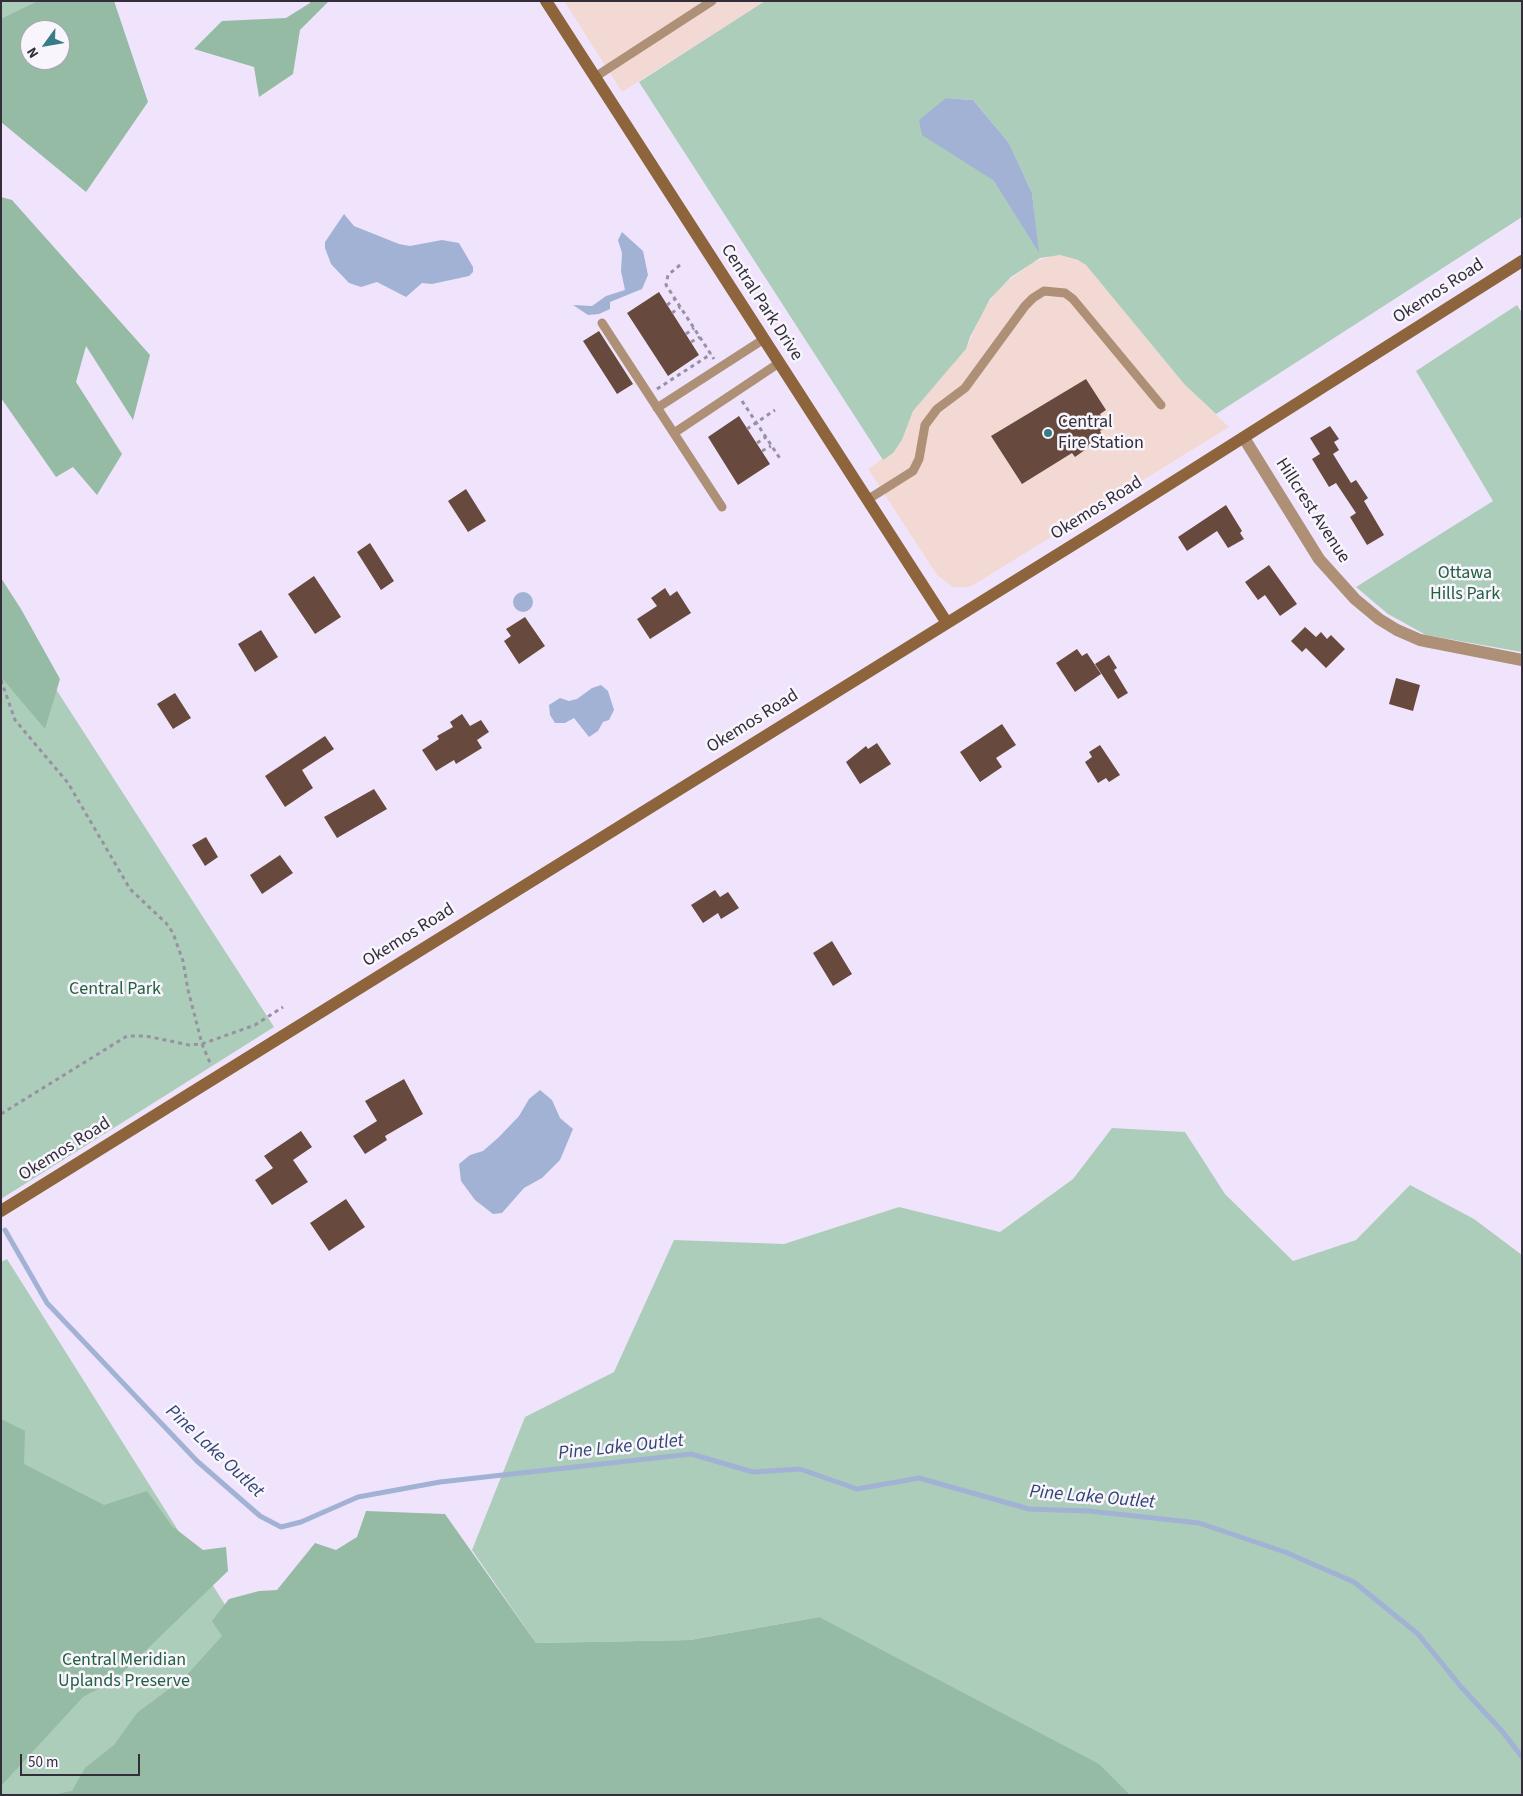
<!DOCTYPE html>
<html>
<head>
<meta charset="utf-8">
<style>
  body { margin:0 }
  #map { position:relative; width:1523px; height:1796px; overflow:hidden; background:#f0e4fd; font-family:"Source Sans 3",sans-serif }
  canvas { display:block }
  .frame { position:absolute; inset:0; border:2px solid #322d39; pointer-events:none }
  .north { position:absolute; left:20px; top:20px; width:50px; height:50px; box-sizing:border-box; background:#f8f5fc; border:1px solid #a9a5ae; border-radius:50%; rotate:238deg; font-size:14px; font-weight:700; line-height:20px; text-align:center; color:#322d39 }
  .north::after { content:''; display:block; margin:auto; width:18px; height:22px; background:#367d86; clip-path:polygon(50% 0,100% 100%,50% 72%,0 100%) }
  .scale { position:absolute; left:20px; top:1754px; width:120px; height:22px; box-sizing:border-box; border:2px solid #322d39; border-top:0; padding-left:6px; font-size:15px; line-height:18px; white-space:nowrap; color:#322d39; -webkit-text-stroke:4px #f8f5fc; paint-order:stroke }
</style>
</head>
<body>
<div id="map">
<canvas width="1523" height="1796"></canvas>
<div class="frame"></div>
<div class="north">N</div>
<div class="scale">50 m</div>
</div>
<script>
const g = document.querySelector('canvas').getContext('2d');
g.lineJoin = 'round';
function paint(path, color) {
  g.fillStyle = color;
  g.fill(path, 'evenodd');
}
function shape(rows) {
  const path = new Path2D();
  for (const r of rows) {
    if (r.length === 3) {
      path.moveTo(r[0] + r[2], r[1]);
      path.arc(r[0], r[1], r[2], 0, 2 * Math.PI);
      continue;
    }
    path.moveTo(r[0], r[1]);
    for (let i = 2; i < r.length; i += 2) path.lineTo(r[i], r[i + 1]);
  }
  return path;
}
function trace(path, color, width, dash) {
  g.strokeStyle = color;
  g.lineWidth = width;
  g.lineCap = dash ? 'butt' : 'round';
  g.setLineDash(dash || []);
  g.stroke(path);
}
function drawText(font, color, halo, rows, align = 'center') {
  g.font = font + ' "Source Sans 3",sans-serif';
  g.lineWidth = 5;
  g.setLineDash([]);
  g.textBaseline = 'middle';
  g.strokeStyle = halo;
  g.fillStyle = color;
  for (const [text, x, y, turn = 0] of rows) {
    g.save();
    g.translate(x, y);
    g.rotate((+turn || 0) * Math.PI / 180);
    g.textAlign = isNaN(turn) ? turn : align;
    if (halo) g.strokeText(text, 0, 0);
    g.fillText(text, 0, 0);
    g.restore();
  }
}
const commercial = shape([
  [564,1,765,1,622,92],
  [1060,255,1078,260,1086,265,1185,385,1229,427,975,584,968,587,953,587,937,575,868,469,893,452,902,440,913,411,966,349,982,312,1000,287,1032,263,1050,256]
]);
const green = shape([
  [1,1,73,1,1,46],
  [765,1,1522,1,1522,217,1216,414,1185,385,1086,265,1078,260,1060,255,1040,258,1011,277,990,299,970,337,966,349,913,411,902,440,893,453,883,460,639,82],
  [946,98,973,100,1009,143,1032,193,1038,251,993,180],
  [1517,305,1522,313,1522,652,1426,635,1388,614,1356,587,1493,501,1416,371],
  [1,604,274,1027,1,1199],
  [1112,1128,1185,1132,1225,1194,1293,1261,1356,1240,1410,1185,1474,1219,1522,1255,1522,1795,968,1795,819,1617,690,1640,536,1643,472,1550,525,1417,614,1372,674,1240,784,1244,899,1207,1000,1232,1073,1179],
  [7,1259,345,1795,1,1795,1,1262]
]);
const forest = shape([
  [38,1,114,1,148,102,86,192,1,122,1,19],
  [30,30,60,30,60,60,30,60],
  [310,1,329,1,300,30,293,74,259,97,254,67,194,49,222,21,286,18,310,3],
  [1,197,12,200,150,355,133,420,86,346,76,382,122,454,97,495,73,467,56,477,1,398],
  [1,578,21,609,60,679,45,729,1,677],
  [1,1419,25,1431,24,1464,104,1505,147,1491,172,1526,203,1550,226,1547,228,1571,115,1680,83,1697,1,1786],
  [366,1511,445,1514,536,1643,690,1640,819,1617,1099,1764,1130,1795,52,1795,72,1791,85,1768,114,1745,137,1713,185,1677,222,1636,212,1621,229,1599,259,1591,277,1590,315,1543,336,1550,357,1537]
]);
const water = shape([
  [946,98,973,100,1009,143,1032,193,1039,253,993,180,922,135,919,120],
  [344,214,354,226,399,244,410,246,442,240,459,243,473,267,473,272,469,276,432,284,422,283,406,297,377,282,361,287,349,283,331,264,325,248,325,242],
  [622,232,643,251,648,275,642,289,610,302,610,309,599,314,588,315,573,305,592,306,606,296,625,290,621,271,622,253,618,240],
  [523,602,10],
  [601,685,608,691,614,710,609,720,603,722,598,731,589,737,574,718,565,723,555,723,550,715,549,705,560,698,569,701,577,699,592,688],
  [540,1090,552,1100,560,1118,573,1129,560,1160,542,1178,524,1188,502,1213,493,1214,475,1200,461,1181,459,1164,470,1155,483,1151,499,1137,519,1116,529,1099]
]);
const stream = shape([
  [5,1230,47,1303,197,1461,260,1516,281,1527,301,1522,358,1497,440,1482,691,1454,753,1472,800,1469,857,1489,919,1478,1029,1509,1089,1511,1199,1523,1285,1552,1354,1582,1418,1634,1462,1688,1502,1731,1522,1757]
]);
const building = shape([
  [659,292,699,355,668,376,627,313],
  [599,331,633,384,617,394,583,341],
  [1086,379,1106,410,1100,414,1107,427,1100,431,1103,437,1075,457,1072,453,1022,484,991,436],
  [739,416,770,464,738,485,708,437],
  [1330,426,1339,439,1334,442,1339,450,1333,454,1351,483,1356,480,1368,498,1364,501,1384,535,1367,545,1350,517,1356,513,1336,483,1329,487,1312,459,1320,454,1310,438],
  [466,489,486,521,468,532,448,501],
  [1226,505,1242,531,1240,533,1244,539,1228,548,1217,531,1187,551,1178,537],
  [370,543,394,581,381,590,357,552],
  [1269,565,1297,604,1280,616,1265,595,1258,600,1245,582],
  [314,576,341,617,315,634,288,594],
  [665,588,670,596,677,591,691,613,650,639,637,619,657,606,651,598],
  [525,617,545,646,519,664,504,641,511,636,506,629],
  [1305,627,1316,637,1321,632,1327,639,1331,635,1345,649,1326,668,1306,648,1302,652,1291,641],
  [261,630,278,657,255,672,238,644],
  [1077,649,1082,656,1087,653,1101,674,1075,692,1056,663],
  [1109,655,1117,668,1114,670,1128,693,1118,699,1095,664],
  [1396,678,1420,685,1413,711,1389,704],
  [175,693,191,718,173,729,157,704],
  [462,714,470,726,481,720,489,732,477,740,482,748,456,764,454,760,436,771,422,750,439,739,437,736,453,727,450,722],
  [1002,724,1016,745,996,758,1002,767,980,782,960,752],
  [325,736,334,749,302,770,313,788,285,807,265,776],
  [877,743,891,764,860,784,846,762,866,746,868,749],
  [1100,745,1120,775,1109,782,1106,778,1098,783,1085,762,1092,757,1089,752],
  [374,789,387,809,337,838,324,817],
  [206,837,218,857,205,866,192,845],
  [280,855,293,873,262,894,250,875],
  [715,890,720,897,728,892,739,908,721,919,718,913,703,923,691,905],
  [832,941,852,974,833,986,813,953],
  [404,1079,423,1114,385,1136,387,1140,365,1154,353,1136,377,1121,365,1101],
  [301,1131,312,1147,293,1160,308,1182,272,1205,255,1180,273,1168,264,1156],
  [346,1199,365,1227,329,1251,310,1223]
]);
const path = shape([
  [680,265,668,275,666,285,714,359],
  [667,305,675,299],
  [672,313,680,307],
  [686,334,694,328],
  [691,342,700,337],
  [657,389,711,354],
  [742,401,781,460],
  [747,429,775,410],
  [757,443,766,437],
  [762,451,771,446],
  [1,680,15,720,68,783,130,889,166,923,173,933,183,961,188,990,202,1044,211,1065],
  [1,1114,127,1036,146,1036,189,1045,202,1044,255,1025,283,1007]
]);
const lane = shape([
  [595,77,712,1],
  [602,323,722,507],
  [657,408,764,339],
  [674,433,779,363],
  [867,500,913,471,919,459,925,425,937,409,965,388,1025,306,1033,298,1044,291,1065,293,1073,299,1161,405]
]);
const street = shape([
  [1244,438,1319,559,1355,599,1379,619,1397,630,1420,640,1522,660]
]);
const secondary = shape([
  [546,1,947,623],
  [1,1211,1105,525,1522,261]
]);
const markers = [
  [1048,433,5,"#367d86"]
];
const streetNames = [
  ["Okemos Road",1439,292,-33],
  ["Central Park Drive",761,303,57],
  ["Okemos Road",1097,509,-32],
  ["Hillcrest Avenue",1312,511,57],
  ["Okemos Road",753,722,-32],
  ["Okemos Road",409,936,-32],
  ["Okemos Road",65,1150,-32]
];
const poiNames = [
  ["Central",1058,423],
  ["Fire Station",1058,444]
];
const parkNames = [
  ["Ottawa",1465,574],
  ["Hills Park",1465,595],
  ["Central Park",115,990],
  ["Central Meridian",124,1661],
  ["Uplands Preserve",124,1682]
];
const waterNames = [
  ["Pine Lake Outlet",621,1448,-6],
  ["Pine Lake Outlet",214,1452,43],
  ["Pine Lake Outlet",1092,1498,5]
];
paint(commercial, '#f3d9d3');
paint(green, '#accdb9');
paint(forest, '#95bba4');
paint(water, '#a2b2d4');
trace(stream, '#a2b2d4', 5);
paint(building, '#67493d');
trace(path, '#9990a3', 3, [4, 4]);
trace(lane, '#ad9076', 9);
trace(street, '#ad9076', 12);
trace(secondary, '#8e643d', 12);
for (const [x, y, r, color] of markers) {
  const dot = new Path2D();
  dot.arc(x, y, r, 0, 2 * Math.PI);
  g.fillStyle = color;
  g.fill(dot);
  trace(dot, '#f8f5fc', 2);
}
drawText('18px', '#322d39', '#f8f5fc', streetNames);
drawText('18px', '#322d39', '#f8f5fc', poiNames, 'left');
drawText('18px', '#226040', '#f8f5fc', parkNames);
drawText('italic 19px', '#314574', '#f8f5fc', waterNames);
</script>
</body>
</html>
